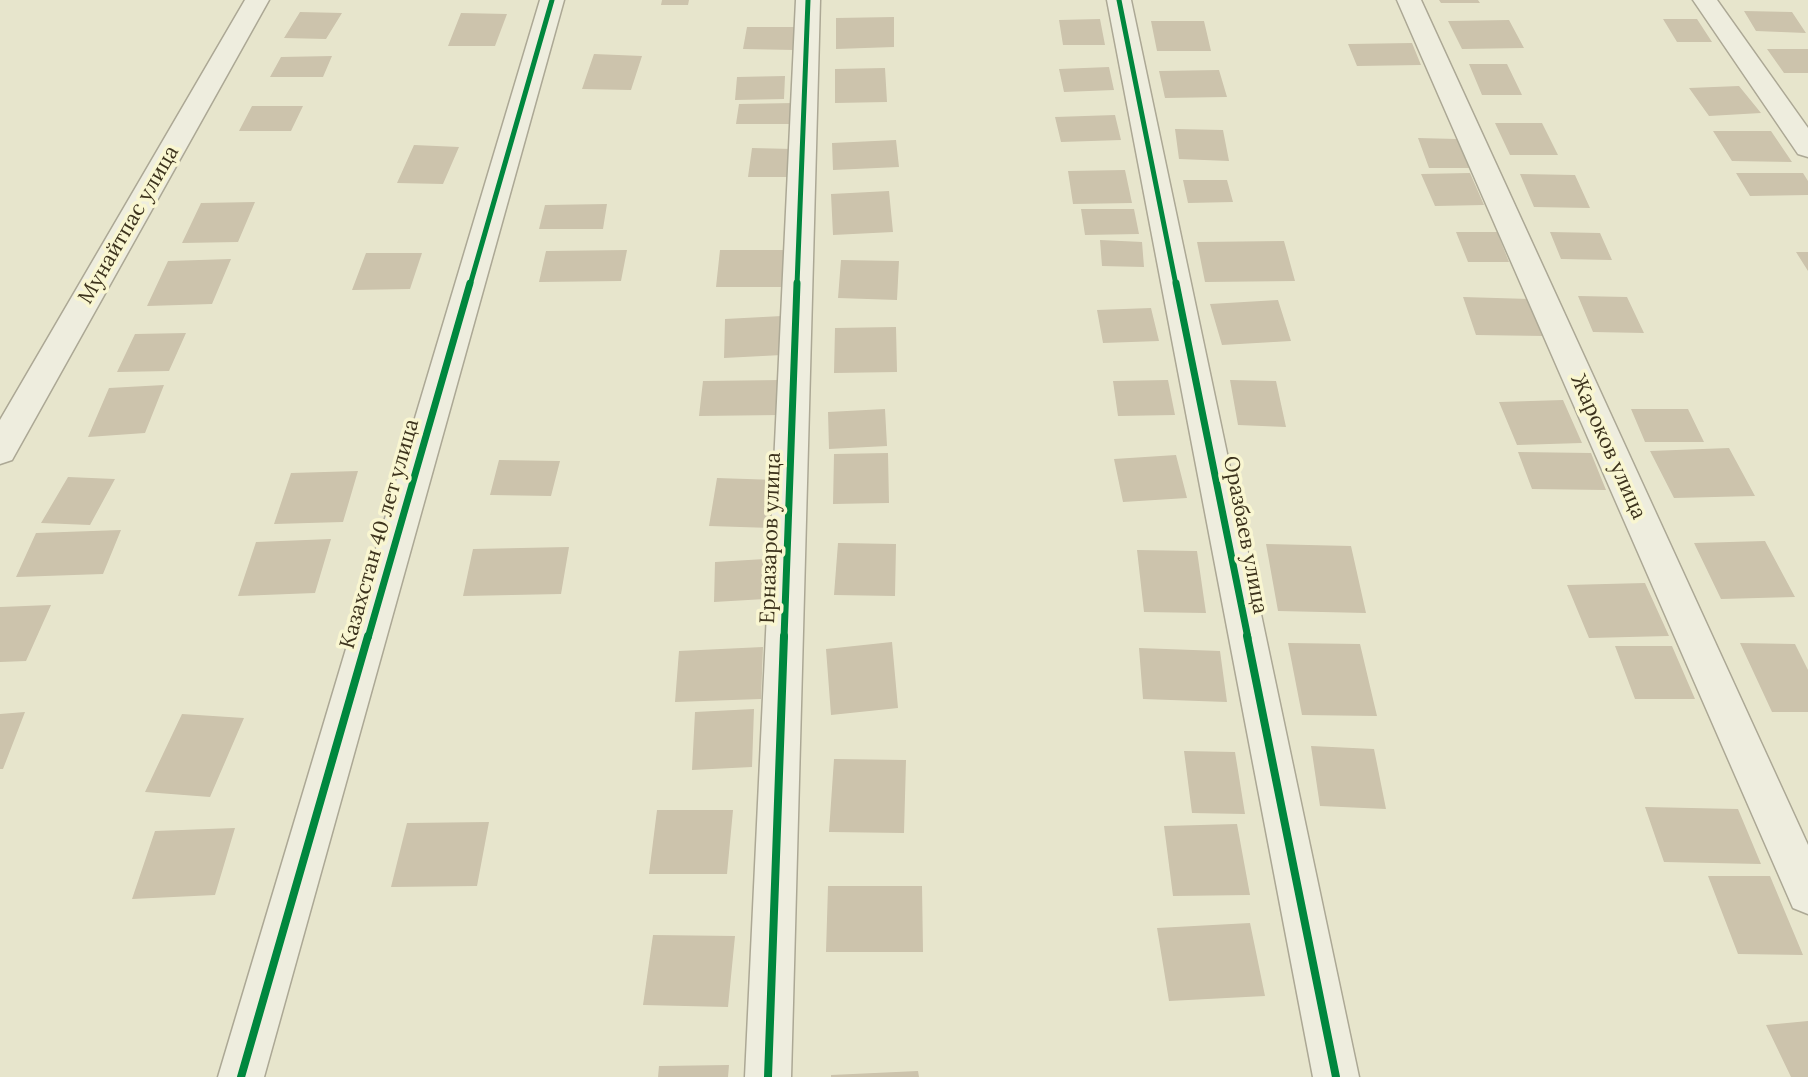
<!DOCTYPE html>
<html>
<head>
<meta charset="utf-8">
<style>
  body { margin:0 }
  canvas { display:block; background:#e7e5cc }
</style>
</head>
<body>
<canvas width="1808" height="1077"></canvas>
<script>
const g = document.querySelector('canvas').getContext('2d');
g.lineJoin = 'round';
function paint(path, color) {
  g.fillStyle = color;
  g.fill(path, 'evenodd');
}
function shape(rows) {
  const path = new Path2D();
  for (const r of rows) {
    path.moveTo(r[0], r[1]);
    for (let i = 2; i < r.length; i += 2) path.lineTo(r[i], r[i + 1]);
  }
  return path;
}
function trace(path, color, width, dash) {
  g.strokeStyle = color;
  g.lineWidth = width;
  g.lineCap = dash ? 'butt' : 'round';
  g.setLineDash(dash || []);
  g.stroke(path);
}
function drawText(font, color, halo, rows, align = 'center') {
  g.font = font + ' Lora,serif';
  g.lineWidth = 7;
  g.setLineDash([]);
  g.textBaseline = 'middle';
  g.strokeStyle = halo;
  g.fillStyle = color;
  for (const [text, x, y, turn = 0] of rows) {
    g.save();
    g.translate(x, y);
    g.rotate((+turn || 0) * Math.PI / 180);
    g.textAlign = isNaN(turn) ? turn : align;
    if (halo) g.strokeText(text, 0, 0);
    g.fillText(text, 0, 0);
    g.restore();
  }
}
const building = shape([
  [662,0,689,0,688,5,661,5],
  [1439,0,1478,0,1480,3,1441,3],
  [1744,11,1792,12,1806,33,1756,31],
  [300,12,342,13,326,39,284,38],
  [461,13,507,14,495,46,448,46],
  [894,17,894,47,836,49,836,18],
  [1100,19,1105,45,1063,45,1059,20],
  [1663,19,1697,19,1712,42,1677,42],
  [1509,20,1524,48,1462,49,1448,21],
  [1151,21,1204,21,1211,51,1157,51],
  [747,27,798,27,795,50,743,49],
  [1412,43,1421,65,1357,66,1348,44],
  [1767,49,1808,49,1808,73,1784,73],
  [594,54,642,56,631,90,582,89],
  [332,56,323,77,270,77,281,57],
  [1469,64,1507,64,1522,95,1482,95],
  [1109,67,1114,90,1064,92,1059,69],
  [885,68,887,102,835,103,835,69],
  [1219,70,1227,97,1165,98,1159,71],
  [785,76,784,99,735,100,737,77],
  [1739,86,1761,113,1709,116,1689,88],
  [794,103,793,124,736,124,739,104],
  [252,106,303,106,291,131,239,131],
  [1115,115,1121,140,1061,142,1055,117],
  [1495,123,1542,123,1558,155,1510,155],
  [1175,129,1223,130,1229,161,1179,159],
  [1713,131,1771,131,1792,162,1732,161],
  [1418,138,1457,139,1469,168,1429,168],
  [896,140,899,167,833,170,832,143],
  [414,145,459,147,443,184,397,183],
  [752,148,793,149,790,177,748,177],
  [1125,170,1132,203,1073,204,1068,171],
  [1470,173,1484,205,1435,206,1421,174],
  [1736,173,1803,173,1808,181,1808,195,1750,196],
  [1520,174,1575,175,1590,208,1534,207],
  [1183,180,1227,180,1233,202,1188,203],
  [889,191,893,232,833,235,831,194],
  [255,202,238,242,182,243,201,203],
  [607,204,603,229,539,229,545,205],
  [1081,209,1134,209,1139,234,1085,235],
  [1456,232,1497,232,1509,262,1468,262],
  [1550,232,1600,233,1612,260,1561,259],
  [1100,240,1142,242,1144,267,1102,266],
  [1284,241,1295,281,1205,282,1197,242],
  [627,250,621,281,539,282,546,251],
  [720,250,787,250,784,287,716,287],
  [1796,252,1808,252,1808,271],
  [366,253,422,253,410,289,352,290],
  [231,259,212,304,147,306,168,261],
  [841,260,899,261,897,300,838,298],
  [1578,296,1627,297,1644,333,1593,332],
  [1463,297,1530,299,1545,336,1476,335],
  [1278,300,1291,341,1222,345,1210,304],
  [1151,308,1159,341,1103,343,1097,310],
  [782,316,782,355,724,358,725,319],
  [896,327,897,372,834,373,835,328],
  [186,333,169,371,117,372,135,334],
  [782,380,780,415,699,416,703,381],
  [1168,380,1175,415,1118,416,1113,381],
  [1230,380,1276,381,1286,427,1238,425],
  [164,385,145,433,88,437,109,388],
  [1563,400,1582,443,1517,445,1499,402],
  [885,409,887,446,829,449,828,412],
  [1631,409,1688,409,1704,442,1645,442],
  [1729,448,1755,496,1674,498,1650,451],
  [1518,452,1591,453,1606,490,1532,489],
  [888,453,889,503,833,504,834,454],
  [1176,455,1187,498,1123,502,1114,459],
  [499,460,560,461,551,496,490,495],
  [358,471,343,522,274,524,291,473],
  [68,477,115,479,90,525,41,523],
  [717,478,777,480,772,528,709,526],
  [121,530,103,574,16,577,36,533],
  [331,539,315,593,238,596,256,542],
  [1765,541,1795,597,1721,599,1694,543],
  [838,543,896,544,895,596,834,595],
  [1266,544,1351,546,1366,613,1278,611],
  [569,547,561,594,463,596,473,549],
  [1137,550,1197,551,1206,613,1144,612],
  [765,559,765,599,714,602,715,562],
  [1645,583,1669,636,1589,638,1567,585],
  [51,605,26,661,0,662,0,607],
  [892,642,898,708,831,715,826,649],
  [1288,643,1360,644,1377,716,1302,715],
  [1740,643,1795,644,1808,670,1808,712,1772,712],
  [1615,646,1672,646,1695,699,1635,699],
  [763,647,761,699,675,702,679,651],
  [1139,648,1220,651,1227,702,1143,699],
  [754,709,752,767,692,770,695,712],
  [25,712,3,769,0,769,0,714],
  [182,714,244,718,210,797,145,792],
  [1311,746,1374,749,1386,809,1320,806],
  [1184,751,1235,752,1245,814,1192,813],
  [834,759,906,760,904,833,829,832],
  [1645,807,1738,809,1761,864,1664,862],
  [657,810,733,810,727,874,649,874],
  [489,822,477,886,391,887,407,823],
  [1237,824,1250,895,1173,896,1164,826],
  [235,828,215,895,132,899,155,831],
  [1708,876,1770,876,1803,955,1738,954],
  [828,886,922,886,923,952,826,952],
  [1250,923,1265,996,1169,1001,1157,928],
  [653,935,735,936,728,1007,643,1005],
  [1808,1021,1808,1077,1791,1077,1766,1025],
  [729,1065,728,1077,658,1077,659,1066],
  [918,1071,919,1077,831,1077,831,1075]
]);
const minor = shape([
  [245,0,269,0,12,460,0,464,0,420,245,0],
  [540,0,564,0,264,1077,218,1077,540,0],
  [796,0,820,0,791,1077,745,1077,796,0],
  [1107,0,1131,0,1359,1077,1313,1077,1107,0],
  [1397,0,1421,0,1808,845,1808,914,1793,908,1397,0],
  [1693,0,1717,0,1808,128,1808,157,1798,154,1693,0]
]);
const cyclewayFar2 = shape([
  [1119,0,1176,285],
  [470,285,552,0],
  [797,285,808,0]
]);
const cyclewayFar1 = shape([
  [1176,283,1248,638],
  [368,638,470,283],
  [784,638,797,283]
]);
const cycleway = shape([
  [1247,636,1336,1077],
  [241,1077,368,636],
  [768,1077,784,636]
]);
const streetNames = [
  ["Мунайтпас улица",129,225,-60],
  ["Жароков улица",1608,447,66],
  ["Казахстан 40 лет улица",380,534,-74],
  ["Оразбаев улица",1245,535,79],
  ["Ерназаров улица",771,538,-88]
];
paint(building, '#ccc3ac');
trace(minor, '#aca895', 3);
paint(minor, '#eeedde');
trace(cyclewayFar2, '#00873e', 5);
trace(cyclewayFar1, '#00873e', 7);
trace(cycleway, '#00873e', 8);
drawText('21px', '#3c321c', '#f9f6d1', streetNames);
</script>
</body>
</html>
